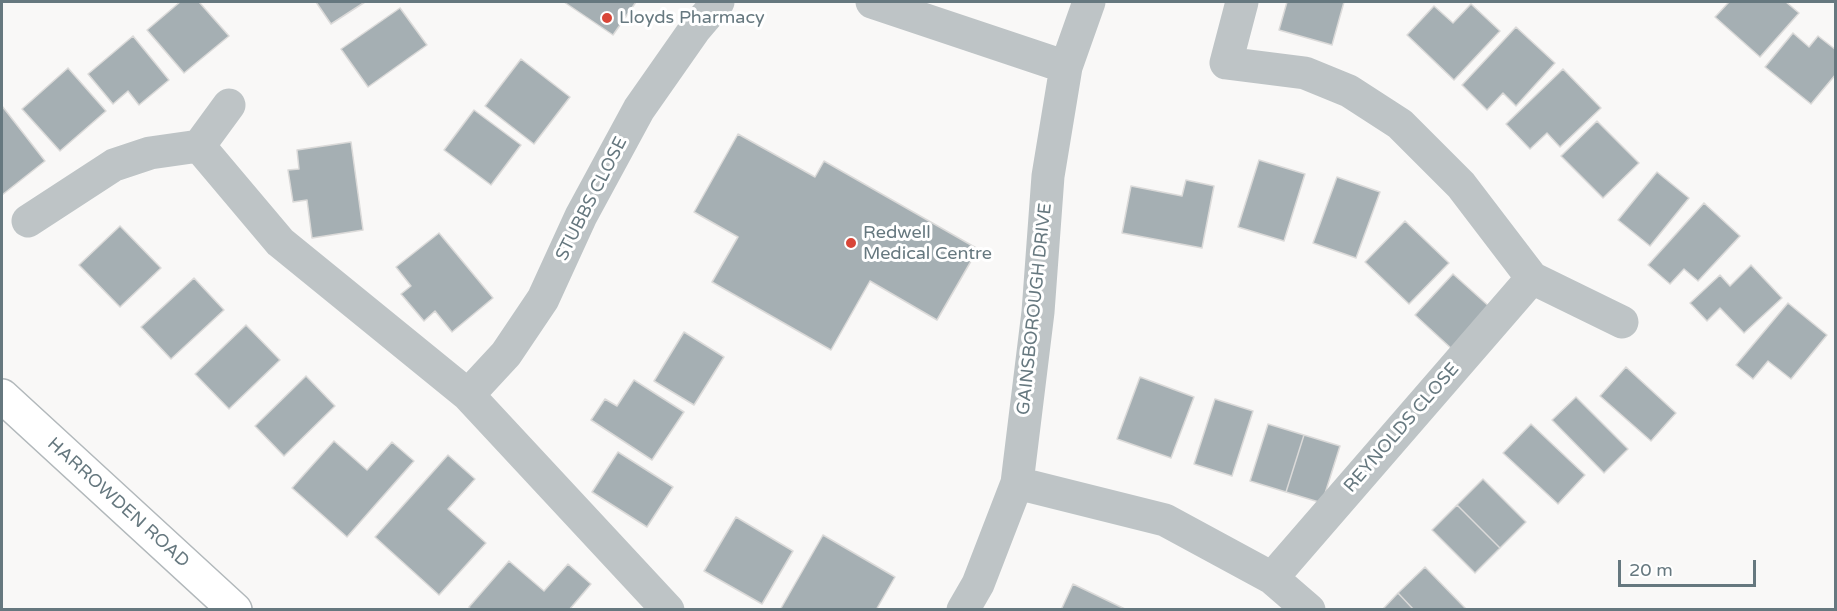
<!DOCTYPE html>
<html>
<head>
<meta charset="utf-8">
<style>
  body { margin:0 }
  #map { position:relative; width:1837px; height:611px; overflow:hidden; background:#f9f8f7; font-family:"Varela Round",sans-serif }
  canvas { display:block }
  .frame { position:absolute; inset:0; border:3px solid #66787f; pointer-events:none }
  .scale { position:absolute; left:1618px; top:560px; width:138px; height:27px; box-sizing:border-box; border:3px solid #66787f; border-top:0; padding-left:8px; font-size:18px; line-height:21px; white-space:nowrap; color:#66787f; -webkit-text-stroke:4px #fff; paint-order:stroke }
</style>
</head>
<body>
<div id="map">
<canvas width="1837" height="611"></canvas>
<div class="frame"></div>
<div class="scale">20 m</div>
</div>
<script>
const g = document.querySelector('canvas').getContext('2d');
g.lineJoin = 'round';
function paint(path, color) {
  g.fillStyle = color;
  g.fill(path, 'evenodd');
}
function shape(rows) {
  const path = new Path2D();
  for (const r of rows) {
    path.moveTo(r[0], r[1]);
    for (let i = 2; i < r.length; i += 2) path.lineTo(r[i], r[i + 1]);
  }
  return path;
}
function trace(path, color, width, dash) {
  g.strokeStyle = color;
  g.lineWidth = width;
  g.lineCap = dash ? 'butt' : 'round';
  g.setLineDash(dash || []);
  g.stroke(path);
}
function drawText(font, color, halo, rows, align = 'center') {
  g.font = font + ' "Varela Round",sans-serif';
  g.lineWidth = 6;
  g.setLineDash([]);
  g.textBaseline = 'middle';
  g.strokeStyle = halo;
  g.fillStyle = color;
  for (const [text, x, y, turn = 0] of rows) {
    g.save();
    g.translate(x, y);
    g.rotate((+turn || 0) * Math.PI / 180);
    g.textAlign = isNaN(turn) ? turn : align;
    if (halo) g.strokeText(text, 0, 0);
    g.fillText(text, 0, 0);
    g.restore();
  }
}
const building = shape([
  [180,2,199,2,229,36,184,73,147,30,180,2],
  [316,2,365,2,331,24,316,2],
  [564,2,636,2,613,35,564,2],
  [1287,2,1344,2,1332,45,1279,30,1287,2],
  [1729,2,1786,2,1799,13,1760,57,1715,17,1729,2],
  [1471,4,1500,31,1454,80,1407,35,1434,6,1453,23,1471,4],
  [400,8,427,45,368,87,341,49,400,8],
  [1516,27,1555,63,1516,106,1503,93,1487,110,1462,85,1516,27],
  [1793,33,1809,47,1818,36,1836,50,1836,74,1811,104,1765,67,1793,33],
  [133,36,169,80,139,105,128,91,113,104,88,74,133,36],
  [521,59,570,97,534,144,485,106,521,59],
  [68,68,106,111,60,151,22,109,68,68],
  [1563,69,1601,108,1560,147,1547,133,1530,149,1506,124,1563,69],
  [2,106,45,161,2,195,2,106],
  [474,110,521,145,491,185,444,150,474,110],
  [1597,121,1639,163,1603,198,1561,156,1597,121],
  [738,134,815,177,824,161,978,249,937,320,870,281,831,350,712,282,738,237,694,212,738,134],
  [351,142,363,230,312,238,307,200,293,202,288,170,299,169,297,150,351,142],
  [1259,160,1305,174,1284,241,1238,227,1259,160],
  [1657,172,1689,198,1650,246,1618,220,1657,172],
  [1337,177,1380,192,1356,258,1313,243,1337,177],
  [1186,180,1214,186,1202,248,1122,233,1131,186,1182,196,1186,180],
  [1704,203,1740,236,1698,281,1684,269,1670,284,1648,265,1704,203],
  [1405,221,1449,263,1409,304,1365,262,1405,221],
  [120,226,161,268,120,307,79,265,120,226],
  [439,233,493,298,452,332,435,311,424,321,401,294,411,286,396,267,439,233],
  [1751,265,1782,298,1744,333,1720,308,1707,321,1690,303,1720,275,1730,286,1751,265],
  [1453,274,1492,309,1453,350,1415,315,1453,274],
  [194,278,224,310,171,359,141,327,194,278],
  [1788,303,1827,335,1791,379,1768,361,1753,379,1736,365,1788,303],
  [246,325,280,360,229,409,195,374,246,325],
  [684,332,724,357,694,405,654,381,684,332],
  [1626,367,1676,413,1651,441,1600,396,1626,367],
  [306,376,335,406,284,456,255,426,306,376],
  [1140,377,1194,397,1171,458,1117,439,1140,377],
  [634,380,684,412,652,460,591,420,605,399,617,406,634,380],
  [1576,397,1628,449,1604,473,1552,420,1576,397],
  [1215,399,1253,411,1232,476,1194,464,1215,399],
  [1268,424,1304,435,1286,492,1250,481,1268,424],
  [1531,424,1585,475,1558,504,1503,453,1531,424],
  [1304,435,1340,446,1322,503,1286,492,1304,435],
  [334,441,367,470,392,442,414,461,347,537,292,488,334,441],
  [618,452,673,487,647,527,592,492,618,452],
  [448,455,475,479,448,509,486,543,439,595,375,537,448,455],
  [1483,479,1526,522,1500,548,1457,505,1483,479],
  [1457,505,1500,548,1475,573,1432,530,1457,505],
  [736,517,793,551,762,604,704,571,736,517],
  [823,535,895,577,876,610,780,610,823,535],
  [509,561,544,591,568,564,591,584,569,610,471,610,469,607,509,561],
  [1425,567,1467,610,1414,610,1398,593,1425,567],
  [1073,584,1127,610,1061,610,1073,584],
  [1398,593,1414,610,1382,610,1398,593]
]);
const minor = shape([
  [872,2,1066,67],
  [1242,2,1226,63,1305,73,1349,91,1400,124,1461,185,1532,278,1622,322],
  [199,146,280,242,468,395,506,354,543,299,581,216,639,109,695,29,718,2],
  [28,221,114,165,150,153,199,146,229,105],
  [468,395,668,610],
  [1017,483,1165,520,1272,578,1309,610],
  [1272,578,1532,278],
  [963,610,978,584,1017,483,1038,312,1048,176,1066,67,1089,2]
]);
const major = shape([
  [2,396,235,610]
]);
const markers = [
  [607,18,6,"#d84638"],
  [851,243,6,"#d84638"]
];
const poiNames = [
  ["Lloyds Pharmacy",619,18],
  ["Redwell",863,233],
  ["Medical Centre",863,254]
];
const streetNames = [
  ["STUBBS CLOSE",592,199,-63],
  ["GAINSBOROUGH DRIVE",1035,309,-84],
  ["REYNOLDS CLOSE",1402,428,-49],
  ["HARROWDEN ROAD",118,503,42]
];
paint(building, '#a5afb3');
trace(building, '#dbdad9', 1.5);
trace(major, '#b2b8bb', 36);
trace(minor, '#bec4c6', 33);
trace(major, '#fff', 33);
for (const [x, y, r, color] of markers) {
  const dot = new Path2D();
  dot.arc(x, y, r, 0, 2 * Math.PI);
  g.fillStyle = color;
  g.fill(dot);
  trace(dot, '#fff', 2);
}
drawText('18px', '#66787f', '#fff', poiNames, 'left');
drawText('18px', '#66787f', '#fff', streetNames);
</script>
</body>
</html>
